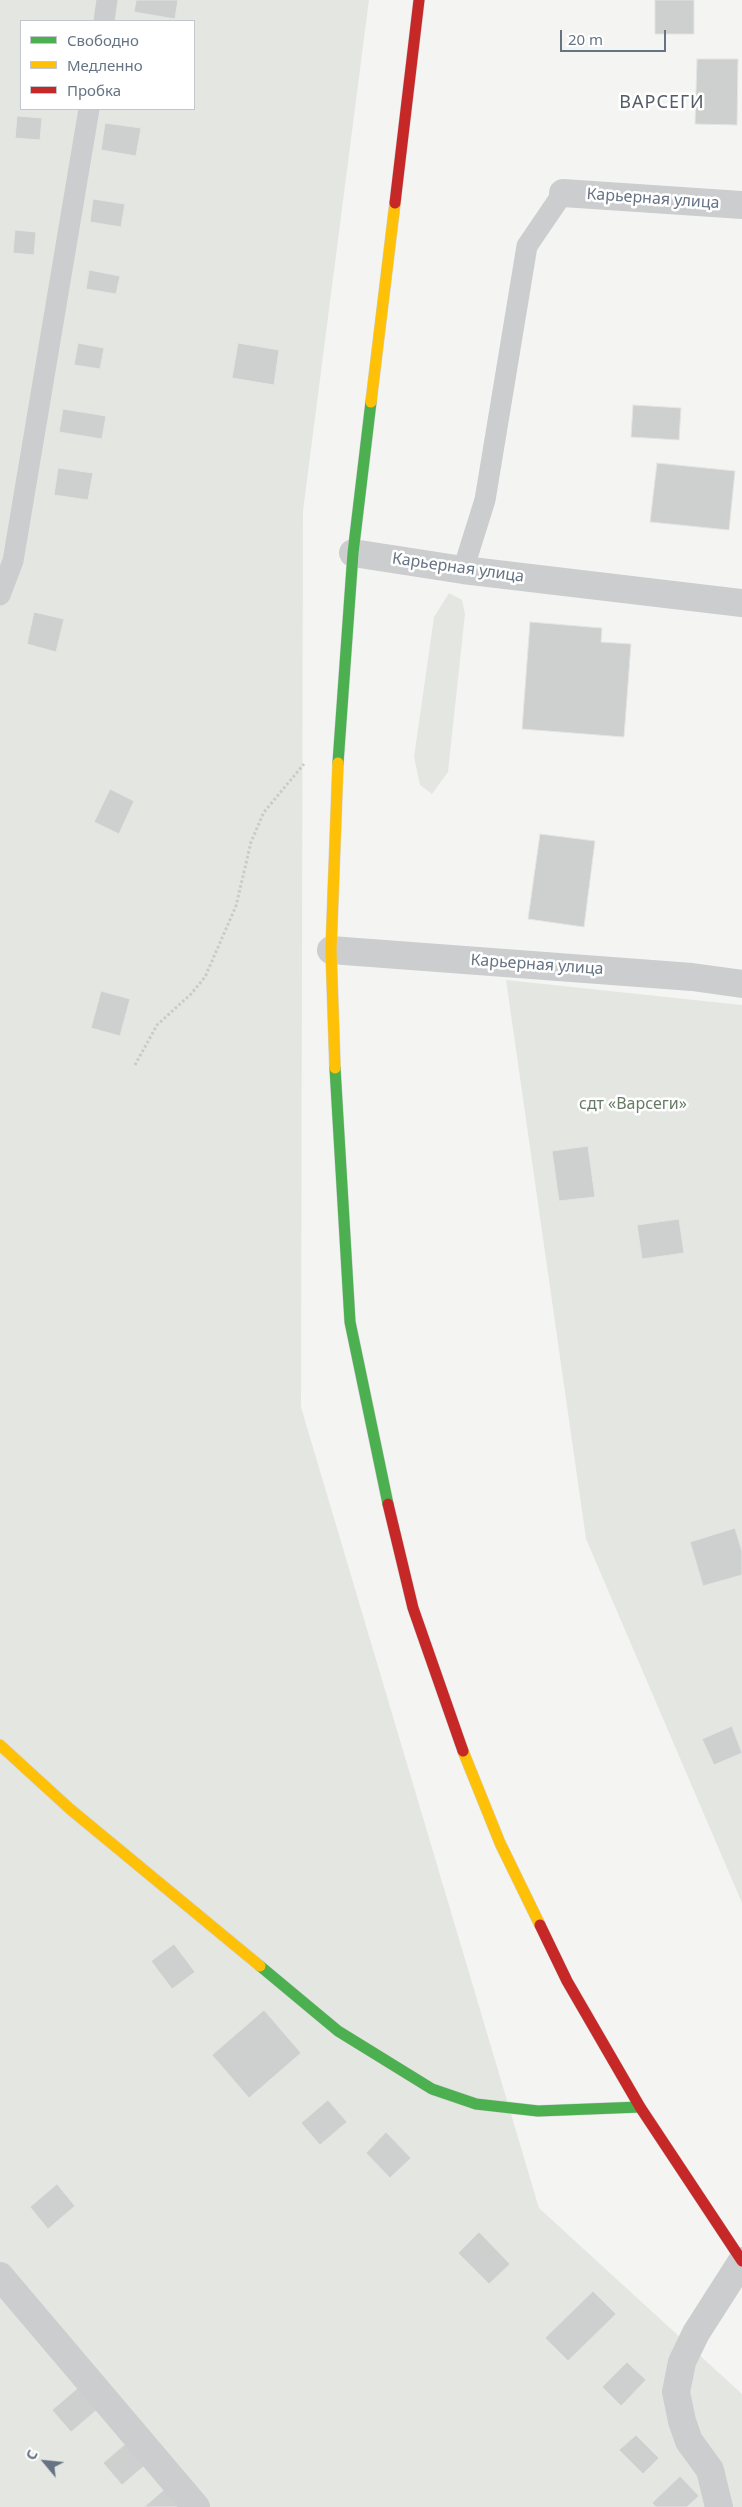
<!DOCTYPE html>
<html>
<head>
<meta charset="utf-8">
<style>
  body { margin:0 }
  #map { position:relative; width:742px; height:2507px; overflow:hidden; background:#f4f5f3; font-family:"Noto Sans",sans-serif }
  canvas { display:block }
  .legend { position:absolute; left:20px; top:20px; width:175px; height:90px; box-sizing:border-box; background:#fff; border:1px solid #c1c7cd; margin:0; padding:6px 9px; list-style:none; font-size:15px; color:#657383 }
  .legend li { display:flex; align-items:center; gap:10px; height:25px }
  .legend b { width:25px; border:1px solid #c1c7cd }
  .north { position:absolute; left:20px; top:2437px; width:50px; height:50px; -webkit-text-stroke:4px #fff; paint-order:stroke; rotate:298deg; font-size:14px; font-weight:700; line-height:20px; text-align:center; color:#657383 }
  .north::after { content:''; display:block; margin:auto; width:18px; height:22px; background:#657383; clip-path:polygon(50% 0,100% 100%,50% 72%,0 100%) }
  .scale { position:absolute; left:560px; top:30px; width:106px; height:22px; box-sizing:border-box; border:2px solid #657383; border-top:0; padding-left:6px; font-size:15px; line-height:18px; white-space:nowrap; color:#657383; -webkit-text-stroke:4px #fff; paint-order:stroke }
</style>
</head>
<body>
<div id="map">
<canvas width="742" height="2507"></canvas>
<ul class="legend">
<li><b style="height:6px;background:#4caf50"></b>Свободно</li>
<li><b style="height:6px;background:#ffc107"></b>Медленно</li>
<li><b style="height:6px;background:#c62828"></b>Пробка</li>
</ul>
<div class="north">С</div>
<div class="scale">20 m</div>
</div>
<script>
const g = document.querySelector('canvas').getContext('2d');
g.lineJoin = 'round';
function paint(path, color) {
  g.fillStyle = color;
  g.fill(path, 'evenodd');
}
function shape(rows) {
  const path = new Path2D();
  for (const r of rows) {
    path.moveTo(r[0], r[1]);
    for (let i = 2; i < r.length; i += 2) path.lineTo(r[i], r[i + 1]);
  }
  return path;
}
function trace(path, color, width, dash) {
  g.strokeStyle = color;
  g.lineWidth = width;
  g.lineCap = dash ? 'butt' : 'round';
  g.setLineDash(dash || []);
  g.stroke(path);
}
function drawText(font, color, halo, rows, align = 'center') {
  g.font = font + ' "Noto Sans",sans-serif';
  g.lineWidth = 5;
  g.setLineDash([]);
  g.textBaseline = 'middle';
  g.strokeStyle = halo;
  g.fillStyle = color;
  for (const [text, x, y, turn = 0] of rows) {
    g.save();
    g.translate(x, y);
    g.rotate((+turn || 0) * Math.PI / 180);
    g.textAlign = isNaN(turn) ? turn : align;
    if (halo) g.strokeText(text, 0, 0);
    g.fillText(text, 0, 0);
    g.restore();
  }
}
const green = shape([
  [0,0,369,0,303,511,301,1407,539,2208,742,2394,742,2507,0,2507],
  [21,21,194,21,194,109,21,109],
  [449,593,462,600,465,614,448,772,432,794,420,785,414,757,434,617],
  [506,980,742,1005,742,1903,586,1539]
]);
const building = shape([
  [136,0,178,0,175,19,134,12,136,0],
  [655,0,694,0,694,34,655,34,655,0],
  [697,59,738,59,737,125,695,124,697,59],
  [17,116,42,118,40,140,15,138,17,116],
  [105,123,141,128,136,156,101,150,105,123],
  [93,199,125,204,121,227,90,222,93,199],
  [15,230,36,232,34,255,13,253,15,230],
  [89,270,120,276,116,294,86,289,89,270],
  [78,343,104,348,100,369,74,365,78,343],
  [238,343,279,350,274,385,232,378,238,343],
  [633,405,681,408,679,440,631,437,633,405],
  [63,409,106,416,102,439,59,432,63,409],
  [657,463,735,471,729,530,650,522,657,463],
  [58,468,93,473,88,500,54,495,58,468],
  [34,612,64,619,56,652,27,644,34,612],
  [530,622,602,628,601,642,631,644,624,737,522,729,530,622],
  [110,789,134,801,119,834,94,822,110,789],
  [540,834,595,841,584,927,528,919,540,834],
  [101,991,130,999,120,1036,91,1028,101,991],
  [588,1146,595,1197,559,1201,552,1151,588,1146],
  [679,1219,684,1253,642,1259,637,1225,679,1219],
  [735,1528,742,1551,742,1575,703,1586,690,1542,735,1528],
  [732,1726,742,1753,714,1765,702,1739,732,1726],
  [174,1944,195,1972,172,1989,151,1961,174,1944],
  [264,2010,301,2053,249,2098,212,2055,264,2010],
  [328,2100,347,2122,320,2145,301,2123,328,2100],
  [386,2132,411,2158,390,2178,366,2153,386,2132],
  [57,2184,75,2206,48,2229,30,2207,57,2184],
  [479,2232,510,2264,489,2284,458,2253,479,2232],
  [593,2291,616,2314,568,2361,545,2338,593,2291],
  [627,2362,646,2380,621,2406,602,2387,627,2362],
  [79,2387,98,2409,71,2432,52,2410,79,2387],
  [636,2435,659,2458,643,2474,619,2450,636,2435],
  [130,2440,149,2462,122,2485,103,2463,130,2440],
  [680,2476,699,2496,687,2507,656,2507,652,2503,680,2476],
  [167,2487,183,2507,144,2507,167,2487]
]);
const path = shape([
  [135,1065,157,1025,191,994,205,977,236,906,251,842,264,812,304,764]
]);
const lane = shape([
  [104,21,107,0],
  [463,570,485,500,527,246,563,193],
  [0,595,13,561,89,109]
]);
const street = shape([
  [563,193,742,205],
  [353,553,463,570,742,603],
  [331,950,692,977,742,984],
  [0,2276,196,2507],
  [719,2507,710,2470,689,2441,682,2421,676,2392,682,2362,696,2333,742,2261]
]);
const fast = shape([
  [338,763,353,553,371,402],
  [335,1068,350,1322,388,1504],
  [260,1966,338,2031,432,2089,476,2104,538,2111,640,2107]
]);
const slow = shape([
  [371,402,395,203],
  [335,1068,331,950,338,763],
  [0,1745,70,1809,260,1966],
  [463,1751,500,1843,540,1925]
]);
const jam = shape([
  [395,203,419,0],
  [388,1504,413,1608,463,1751],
  [540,1925,567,1981,640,2107,742,2261]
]);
const streetNames = [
  ["Карьерная улица",653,199,4],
  ["Карьерная улица",458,568,8],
  ["Карьерная улица",537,965,4]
];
const parkNames = [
  ["сдт «Варсеги»",633,1104]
];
const neighbourhoodNames = [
  ["ВАРСЕГИ",662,103]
];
paint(green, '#e4e7e1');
paint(building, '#cecfcf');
trace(building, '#e4e4e3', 1);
trace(fast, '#d2d3d4', 12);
trace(slow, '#d2d3d4', 12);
trace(jam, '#d2d3d4', 12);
trace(path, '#cacacb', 3, [2.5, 2.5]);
trace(lane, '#cccdce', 21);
trace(street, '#cccdce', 28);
trace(fast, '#4caf50', 11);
trace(slow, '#ffc107', 11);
trace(jam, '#c62828', 11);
drawText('16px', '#657383', '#fff', streetNames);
drawText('16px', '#667a64', '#fff', parkNames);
g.letterSpacing = '1px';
drawText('18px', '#535d68', '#fff', neighbourhoodNames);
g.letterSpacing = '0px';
</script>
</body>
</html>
